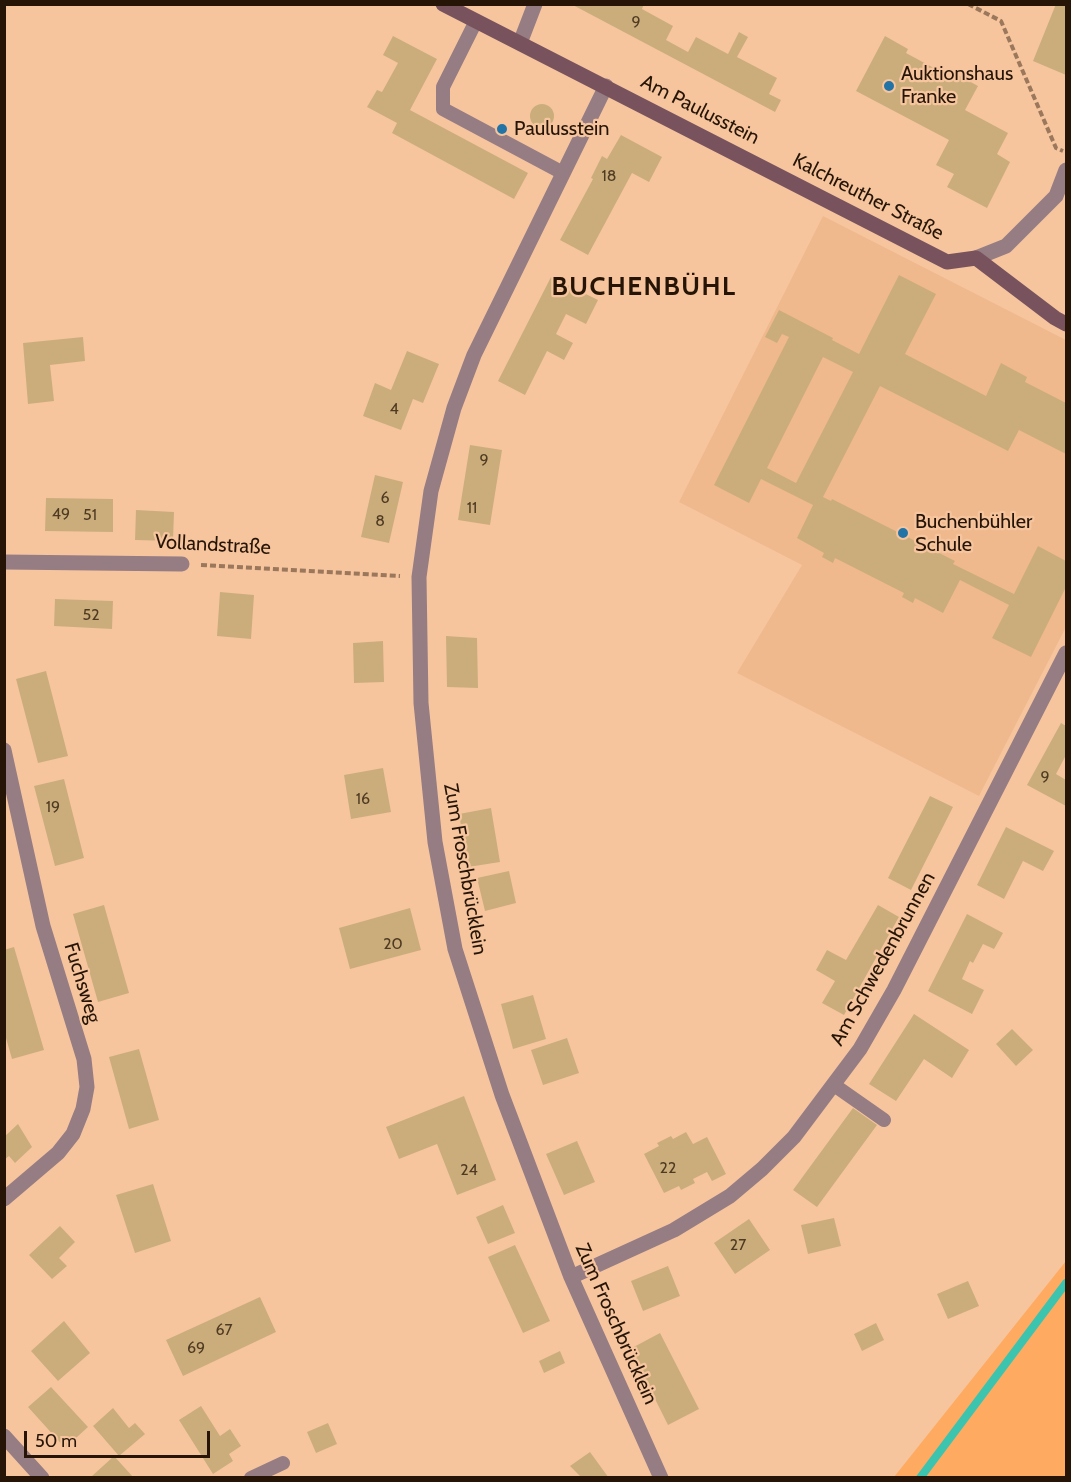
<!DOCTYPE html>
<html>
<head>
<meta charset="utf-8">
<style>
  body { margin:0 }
  #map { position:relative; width:1071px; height:1482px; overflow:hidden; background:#f6c59e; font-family:Cabin,sans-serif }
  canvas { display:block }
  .frame { position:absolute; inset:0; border:6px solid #261506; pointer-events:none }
  .scale { position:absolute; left:24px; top:1431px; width:186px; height:27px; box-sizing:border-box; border:3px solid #261506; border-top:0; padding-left:8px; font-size:18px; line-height:21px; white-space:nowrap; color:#261506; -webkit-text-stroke:4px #f6c59e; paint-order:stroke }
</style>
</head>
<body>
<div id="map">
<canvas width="1071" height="1482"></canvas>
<div class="frame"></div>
<div class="scale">50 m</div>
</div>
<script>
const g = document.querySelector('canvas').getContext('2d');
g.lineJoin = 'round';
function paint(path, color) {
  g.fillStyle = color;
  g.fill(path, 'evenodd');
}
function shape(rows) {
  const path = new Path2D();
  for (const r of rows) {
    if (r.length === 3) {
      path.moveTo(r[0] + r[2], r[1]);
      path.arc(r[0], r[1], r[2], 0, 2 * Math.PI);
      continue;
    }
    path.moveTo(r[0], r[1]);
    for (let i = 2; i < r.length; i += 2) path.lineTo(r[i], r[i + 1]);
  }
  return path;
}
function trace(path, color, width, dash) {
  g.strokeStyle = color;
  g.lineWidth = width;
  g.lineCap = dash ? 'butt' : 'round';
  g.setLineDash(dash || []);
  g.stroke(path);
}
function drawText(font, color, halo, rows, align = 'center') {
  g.font = font + ' Cabin,sans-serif';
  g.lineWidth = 4.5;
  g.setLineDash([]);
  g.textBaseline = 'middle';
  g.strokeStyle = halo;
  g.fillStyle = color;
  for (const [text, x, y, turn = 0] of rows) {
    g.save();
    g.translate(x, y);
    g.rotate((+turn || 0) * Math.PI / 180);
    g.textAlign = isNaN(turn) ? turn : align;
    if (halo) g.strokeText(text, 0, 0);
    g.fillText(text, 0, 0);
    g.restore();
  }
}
const built = shape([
  [823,216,1066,340,1066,627,979,796,737,673,802,565,679,502]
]);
const green = shape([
  [1066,1261,1066,1477,894,1477]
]);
const stream = shape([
  [920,1478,1066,1283]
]);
const building = shape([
  [571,4,644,4,642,9,673,26,666,40,688,52,696,37,728,54,739,32,748,37,737,57,777,78,769,94,781,100,775,112],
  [1056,4,1066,4,1066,75,1033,61],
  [393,36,437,59,410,110,528,173,514,199,392,133,397,123,367,107,377,90,382,92,398,63,383,55],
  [885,36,908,49,906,53,956,80,958,75,978,86,965,110,1008,133,997,154,1010,162,987,208,947,187,954,174,936,165,949,140,856,91],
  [542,116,12],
  [621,135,662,157,649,182,632,173,588,255,560,240,593,179,591,178,602,156,607,159],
  [899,275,936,294,905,354,986,396,1001,363,1027,377,1025,382,1066,403,1066,454,1019,430,1008,451,880,386,823,497,831,501,832,499,955,561,953,564,1014,594,1038,546,1066,561,1066,587,1031,657,992,638,1009,605,960,580,943,613,915,598,913,603,902,597,904,593,835,558,833,563,822,557,824,553,797,538,813,505,761,479,749,503,714,485,789,337,782,334,777,343,765,337,779,310,833,338,832,340,859,354],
  [823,357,853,372,796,483,767,468],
  [551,277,598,300,586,324,566,314,556,334,573,343,564,360,547,351,525,395,498,381],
  [83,337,85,361,50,365,54,401,28,404,23,343],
  [407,351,439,364,423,403,413,399,401,430,363,416,375,383,391,390],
  [470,445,502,450,490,525,458,520],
  [375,475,403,482,389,543,361,537],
  [46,498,113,499,113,532,45,531],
  [136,510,174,512,173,541,135,540],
  [220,592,254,595,251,639,217,636],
  [55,599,113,601,112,629,54,626],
  [446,636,477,638,478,688,447,687],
  [383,641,384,682,354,683,353,643],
  [46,671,68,756,38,763,16,679],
  [1061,723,1066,726,1066,758,1065,757,1056,774,1066,780,1066,806,1027,785],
  [383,768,391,812,351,819,344,775],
  [64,779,84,858,55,866,34,786],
  [930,796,953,807,911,890,888,878],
  [491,808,500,862,468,867,459,814],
  [1006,827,1054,851,1043,871,1023,861,1004,899,977,885],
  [509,871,516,903,485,911,477,878],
  [104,905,129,993,98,1002,73,914],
  [878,905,899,917,844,1015,822,1003,835,981,816,970,827,950,846,960],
  [410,908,421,950,350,969,339,928],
  [967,914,1003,933,994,949,983,944,973,963,970,961,962,979,984,990,972,1014,928,991],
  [14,947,44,1050,12,1059,4,1031,4,950],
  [533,995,546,1039,513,1049,501,1004],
  [914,1014,969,1050,952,1078,924,1059,896,1101,869,1084],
  [1012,1029,1033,1050,1016,1066,996,1044],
  [567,1038,579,1073,543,1085,531,1050],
  [139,1049,159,1120,129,1129,109,1057],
  [464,1096,496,1180,457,1195,437,1144,399,1159,386,1127],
  [853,1108,877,1125,817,1207,793,1190],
  [18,1124,32,1147,15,1163,9,1156,4,1160,4,1137],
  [686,1132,693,1144,707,1137,726,1174,712,1181,707,1172,693,1179,695,1183,681,1190,679,1186,664,1193,644,1154,659,1146,657,1143,671,1136,673,1139],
  [577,1141,595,1182,564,1195,546,1154],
  [153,1184,171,1241,135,1253,116,1195],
  [503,1205,515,1233,488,1244,476,1217],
  [834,1218,841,1246,808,1254,801,1225],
  [749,1219,770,1250,735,1274,714,1243],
  [60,1226,75,1242,59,1258,67,1266,52,1279,29,1255],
  [515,1245,550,1321,523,1333,488,1257],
  [668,1266,680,1296,643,1311,631,1281],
  [968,1281,979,1306,948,1319,937,1294],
  [260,1297,276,1332,183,1376,166,1340],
  [64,1321,90,1353,58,1381,31,1351],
  [876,1323,884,1340,862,1351,854,1334],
  [660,1333,699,1409,668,1425,630,1349],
  [560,1351,565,1363,544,1373,539,1361],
  [51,1387,88,1427,65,1448,28,1407],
  [201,1406,220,1436,230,1429,241,1446,229,1454,233,1461,213,1474,179,1420],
  [113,1408,129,1428,135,1423,145,1434,119,1456,93,1426],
  [328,1423,337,1444,316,1453,307,1432],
  [590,1452,606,1474,609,1478,582,1478,570,1466],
  [114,1456,134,1478,93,1478,92,1476]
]);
const path = shape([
  [968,4,1001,21,1056,148,1063,151],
  [201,565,400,576]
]);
const lane = shape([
  [476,21,443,87,443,109,563,173],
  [834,1085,884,1120],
  [251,1478,283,1463]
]);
const street = shape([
  [520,43,535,4],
  [606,86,474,355,454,408,431,491,419,577,421,703,435,842,455,949,502,1095,571,1277,661,1478],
  [976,258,1006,246,1056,196,1066,170],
  [4,562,182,564],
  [4,750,43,926,84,1059,87,1087,83,1109,73,1134,58,1153,4,1199],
  [571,1277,674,1230,730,1196,762,1169,794,1137,860,1049,894,990,1066,653],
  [4,1436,42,1478]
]);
const secondary = shape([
  [443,4,947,262,976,258,1055,318,1066,324]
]);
const markers = [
  [889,86,6,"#2374a6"],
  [502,129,6,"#2374a6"],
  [903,533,6,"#2374a6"]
];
const numberNames = [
  ["9",636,22],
  ["18",609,176],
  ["4",394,409],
  ["9",484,460],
  ["6",385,498],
  ["11",472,508],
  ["49",61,514],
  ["51",90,515],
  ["8",380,521],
  ["52",91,615],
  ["9",1045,777],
  ["16",363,799],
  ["19",53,807],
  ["20",393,944],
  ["22",668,1168],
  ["24",469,1170],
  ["27",738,1245],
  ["67",224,1330],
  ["69",196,1348]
];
const poiNames = [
  ["Auktionshaus",901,74],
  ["Franke",901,97],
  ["Paulusstein",514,129],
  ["Buchenbühler",915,522],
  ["Schule",915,545]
];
const streetNames = [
  ["Am Paulusstein",700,110,27],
  ["Kalchreuther Straße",868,197,27],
  ["Vollandstraße",213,545,3],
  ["Zum Froschbrücklein",465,869,80],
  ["Am Schwedenbrunnen",883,959,-61],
  ["Fuchsweg",82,983,73],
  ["Zum Froschbrücklein",616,1324,66]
];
const districtNames = [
  ["BUCHENBÜHL",644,287]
];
paint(built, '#efb98d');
paint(green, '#feaa60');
trace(stream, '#3cc4af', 8);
paint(building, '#cbad7b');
trace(path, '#9b785c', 4, [6, 3]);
trace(lane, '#967c83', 14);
trace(street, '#967c83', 15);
trace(secondary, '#78535e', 15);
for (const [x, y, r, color] of markers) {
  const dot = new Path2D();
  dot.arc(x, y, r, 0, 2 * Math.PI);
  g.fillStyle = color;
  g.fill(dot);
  trace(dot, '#f6c59e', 2);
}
drawText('16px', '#4f3b23', null, numberNames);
drawText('20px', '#261506', '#f6c59e', poiNames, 'left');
drawText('20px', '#261506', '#f6c59e', streetNames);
g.letterSpacing = '1.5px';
drawText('bold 26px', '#261506', '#f6c59e', districtNames);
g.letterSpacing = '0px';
</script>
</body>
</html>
